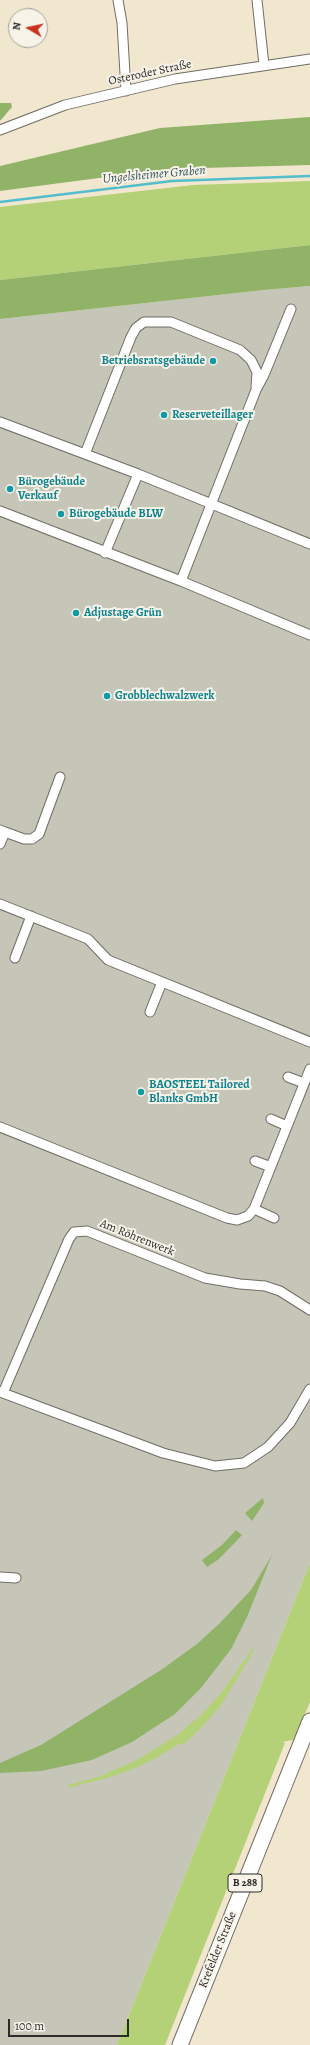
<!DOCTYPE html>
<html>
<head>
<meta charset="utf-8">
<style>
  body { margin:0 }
  #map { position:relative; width:310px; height:2045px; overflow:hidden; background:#f1e7cf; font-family:Alegreya,serif }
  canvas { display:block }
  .north { position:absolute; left:8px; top:8px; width:40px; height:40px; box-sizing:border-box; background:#f7f3e8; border:1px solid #a5a39c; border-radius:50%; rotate:279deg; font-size:11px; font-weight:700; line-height:16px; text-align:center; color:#2b2b2b }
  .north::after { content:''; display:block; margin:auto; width:14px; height:18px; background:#c8321e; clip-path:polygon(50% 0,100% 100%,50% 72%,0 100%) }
  .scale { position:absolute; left:8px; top:2019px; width:121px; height:18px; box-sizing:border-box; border:2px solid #2b2b2b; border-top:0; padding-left:5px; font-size:12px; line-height:14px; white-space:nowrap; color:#2b2b2b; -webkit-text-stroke:3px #f7f3e8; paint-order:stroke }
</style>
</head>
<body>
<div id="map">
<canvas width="310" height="2045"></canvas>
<div class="north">N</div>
<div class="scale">100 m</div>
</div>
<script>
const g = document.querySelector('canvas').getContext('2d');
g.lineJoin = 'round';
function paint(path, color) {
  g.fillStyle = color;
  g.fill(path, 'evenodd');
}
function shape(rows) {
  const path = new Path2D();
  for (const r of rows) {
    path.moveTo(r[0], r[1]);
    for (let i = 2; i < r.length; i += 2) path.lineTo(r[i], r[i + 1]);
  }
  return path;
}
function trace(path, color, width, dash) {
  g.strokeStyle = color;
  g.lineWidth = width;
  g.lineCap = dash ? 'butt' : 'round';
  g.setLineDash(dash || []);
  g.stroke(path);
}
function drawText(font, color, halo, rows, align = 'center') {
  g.font = font + ' Alegreya,serif';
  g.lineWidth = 4;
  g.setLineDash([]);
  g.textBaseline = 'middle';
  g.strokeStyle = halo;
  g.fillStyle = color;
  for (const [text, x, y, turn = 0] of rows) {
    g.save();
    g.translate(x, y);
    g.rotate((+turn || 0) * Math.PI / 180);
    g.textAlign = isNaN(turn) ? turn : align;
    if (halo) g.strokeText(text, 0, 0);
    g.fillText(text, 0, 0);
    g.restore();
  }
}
const industrial = shape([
  [310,286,310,1563,117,2045,0,2045,0,319,264,290]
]);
const green = shape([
  [310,181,310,245,0,280,0,207,193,185],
  [310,1563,310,1702,298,1731,293,1740,282,1742,285,1743,165,2045,117,2045],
  [253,1648,254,1649,246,1664,221,1705,202,1727,184,1744,179,1744,154,1759,133,1769,107,1778,68,1788,68,1785,98,1777,135,1761,176,1736,201,1715,222,1692]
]);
const forest = shape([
  [0,103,11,103,12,107,0,121],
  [310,117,310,165,167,169,0,191,0,166,160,128],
  [310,245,310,286,264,290,0,319,0,280],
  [263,1498,264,1503,252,1521,245,1513],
  [236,1530,242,1535,219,1559,207,1567,202,1560,222,1545],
  [272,1555,247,1617,231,1649,201,1688,175,1714,132,1742,92,1760,41,1771,0,1773,0,1763,41,1745,161,1670,197,1644,220,1623,251,1590]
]);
const stream = shape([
  [0,202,172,181,310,176]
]);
const minor = shape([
  [118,0,122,23,126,91],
  [257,0,264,65],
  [0,130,65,105,175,79,310,59],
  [0,422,138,474,310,544],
  [85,454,131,337,136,328,144,322,171,322,240,350,251,360,257,372,256,387],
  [0,511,181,581,310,635],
  [105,553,138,474],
  [181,581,256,390,264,375,291,309],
  [0,830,5,832,0,844],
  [5,832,24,839,32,839,39,834,60,777],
  [0,904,88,939,108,960,310,1042],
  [15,958,31,916],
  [150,1012,162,982],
  [288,1077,304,1083],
  [271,1119,287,1126],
  [0,1127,227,1218,237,1220,248,1216,254,1209,310,1069],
  [255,1161,271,1167],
  [254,1209,274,1218],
  [0,1392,163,1453,215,1466,244,1463,268,1447,290,1423,310,1389],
  [3,1393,69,1239,74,1232,87,1231,205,1278,240,1284,265,1286,280,1291,310,1310],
  [0,1577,16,1578]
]);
const primary = shape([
  [180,2045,310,1721]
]);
const markers = [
  [213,361,4,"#0f9aa8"],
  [164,415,4,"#0f9aa8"],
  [10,489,4,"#0f9aa8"],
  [61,514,4,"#0f9aa8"],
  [76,613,4,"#0f9aa8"],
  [107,696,4,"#0f9aa8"],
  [141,1092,4,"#0f9aa8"]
];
const shields = [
  [245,1883,34]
];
const shieldNames = [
  ["B 288",245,1883]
];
const streetNames = [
  ["Osteroder Straße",150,73,-12],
  ["Am Röhrenwerk",137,1238,22],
  ["Krefelder Straße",218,1950,-68]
];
const cultureNames = [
  ["Betriebsratsgebäude",205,361,"right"],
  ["Reserveteillager",172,415],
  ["Bürogebäude",18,482],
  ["Verkauf",18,496],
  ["Bürogebäude BLW",69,514],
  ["Adjustage Grün",84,613],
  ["Grobblechwalzwerk",115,696],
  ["BAOSTEEL Tailored",149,1085],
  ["Blanks GmbH",149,1099]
];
const waterNames = [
  ["Ungelsheimer Graben",154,175,-5]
];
paint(industrial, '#c5c5b8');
paint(green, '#b5d177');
paint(forest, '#90b368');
trace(stream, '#52bdcd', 2.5);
trace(minor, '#706d64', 11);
trace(primary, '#706d64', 17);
trace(minor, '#fff', 9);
trace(primary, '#fff', 15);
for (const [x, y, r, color] of markers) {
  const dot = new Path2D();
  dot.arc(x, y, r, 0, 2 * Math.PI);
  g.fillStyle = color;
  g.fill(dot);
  trace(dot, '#f7f3e8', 1.5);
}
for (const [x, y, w] of shields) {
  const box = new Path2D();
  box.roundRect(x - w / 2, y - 9, w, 18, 3);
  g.fillStyle = '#f7f3e8';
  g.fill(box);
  trace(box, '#2b2b2b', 1);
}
drawText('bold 11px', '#2b2b2b', null, shieldNames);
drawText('12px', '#2b2b2b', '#f7f3e8', streetNames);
drawText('bold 12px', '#0d838f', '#f7f3e8', cultureNames, 'left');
drawText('italic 13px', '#37575c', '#f7f3e8', waterNames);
</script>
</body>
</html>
